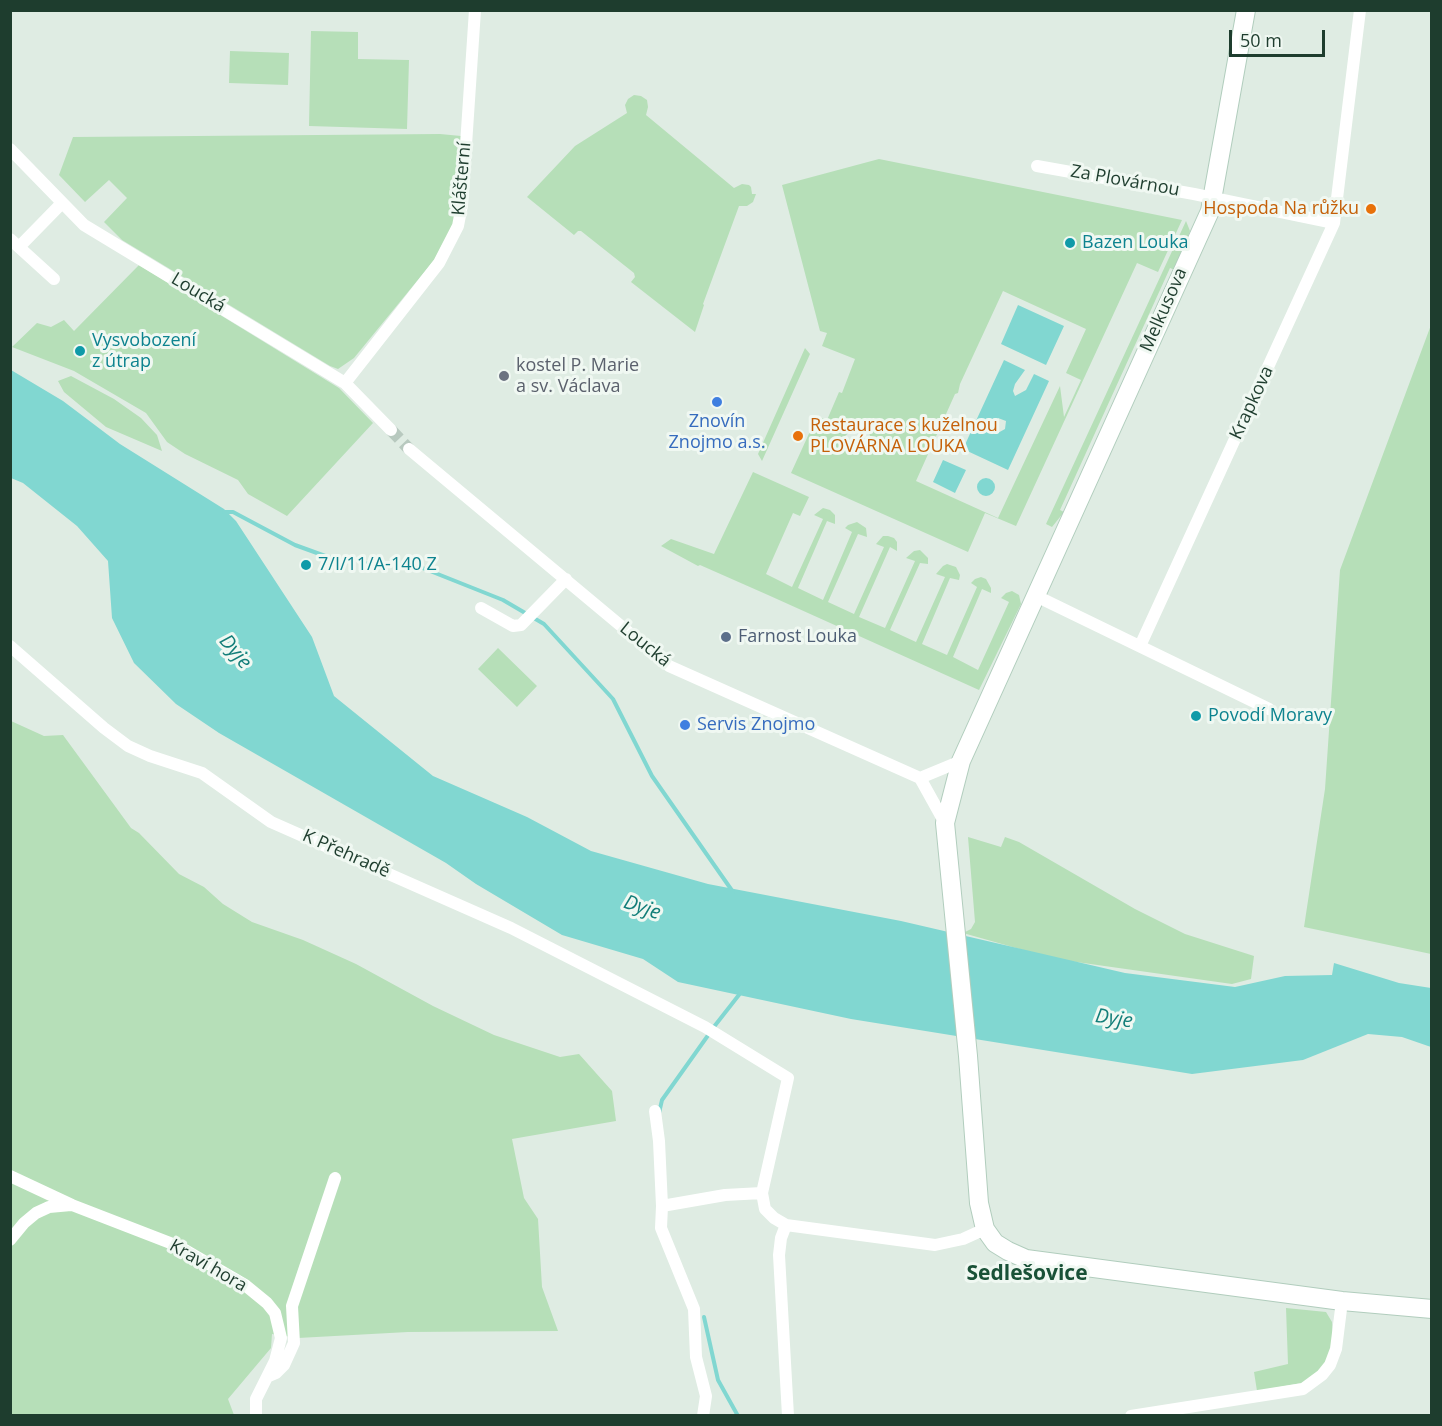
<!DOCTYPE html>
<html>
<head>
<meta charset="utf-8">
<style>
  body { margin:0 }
  #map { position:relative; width:1442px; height:1426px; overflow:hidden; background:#dfece3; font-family:"Open Sans",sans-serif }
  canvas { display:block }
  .frame { position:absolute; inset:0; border:12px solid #1e3d2e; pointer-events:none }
  .scale { position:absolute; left:1229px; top:30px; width:96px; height:27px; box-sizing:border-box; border:3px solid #1e3d2e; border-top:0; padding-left:8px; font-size:18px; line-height:21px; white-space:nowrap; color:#1e3d2e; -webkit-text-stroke:4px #f0f8f2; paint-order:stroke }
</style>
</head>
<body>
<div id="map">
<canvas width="1442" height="1426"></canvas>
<div class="frame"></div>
<div class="scale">50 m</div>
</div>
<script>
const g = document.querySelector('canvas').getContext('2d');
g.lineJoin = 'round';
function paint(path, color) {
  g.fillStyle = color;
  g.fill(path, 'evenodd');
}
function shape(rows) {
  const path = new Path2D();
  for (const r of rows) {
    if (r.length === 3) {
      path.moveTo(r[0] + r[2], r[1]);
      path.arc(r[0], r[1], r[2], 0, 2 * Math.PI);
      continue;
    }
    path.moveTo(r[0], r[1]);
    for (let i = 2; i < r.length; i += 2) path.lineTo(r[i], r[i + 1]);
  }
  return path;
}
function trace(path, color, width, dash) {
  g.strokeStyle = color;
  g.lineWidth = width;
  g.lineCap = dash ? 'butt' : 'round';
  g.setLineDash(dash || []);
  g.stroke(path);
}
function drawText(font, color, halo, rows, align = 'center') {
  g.font = font + ' "Open Sans",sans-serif';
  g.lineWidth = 6;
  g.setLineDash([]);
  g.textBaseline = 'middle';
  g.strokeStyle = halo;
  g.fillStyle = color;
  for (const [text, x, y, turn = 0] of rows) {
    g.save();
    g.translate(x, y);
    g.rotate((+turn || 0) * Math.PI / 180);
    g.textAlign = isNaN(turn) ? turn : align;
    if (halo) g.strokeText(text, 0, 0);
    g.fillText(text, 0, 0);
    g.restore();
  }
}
const green = shape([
  [311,31,358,32,358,59,409,60,407,129,309,126],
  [230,51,289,53,288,85,229,83],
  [634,95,641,96,647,100,648,107,646,115,734,188,742,184,749,185,751,187,752,194,756,194,753,202,747,206,739,206,703,304,704,305,695,332,631,282,635,277,634,273,581,231,578,231,574,235,527,197,575,146,627,113,625,105,628,99],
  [440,134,461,136,457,205,453,224,435,259,354,358,338,369,330,366,122,240,104,222,127,198,109,180,85,202,59,175,73,137],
  [879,159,1182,220,1158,272,1137,263,1016,526,985,513,968,552,791,473,817,416,827,420,839,392,842,393,855,359,822,346,827,333,820,331,782,185],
  [1003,291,1086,329,1066,373,1081,380,1064,417,1060,386,998,518,916,481,955,394,958,393,960,384],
  [860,423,865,423,868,427,872,445,869,449,846,441,845,436],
  [1186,221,1190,231,1175,270,1170,268,1060,510,1064,512,1052,527,1046,524],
  [139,265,339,388,373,423,287,516,248,494,238,480,185,454,167,442,146,413,74,371,12,347,37,323,51,327,64,320,74,331],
  [1431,325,1431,954,1304,927,1325,789,1340,570],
  [805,348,810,354,762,461,758,454],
  [71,376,114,399,141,418,157,435,162,451,106,427,64,392,58,381],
  [753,472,809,497,800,516,793,513,766,574,792,587,823,519,814,515,823,508,830,510,835,515,835,524,827,521,798,588,823,600,852,532,845,528,848,525,857,522,866,528,867,537,858,534,828,602,854,614,884,547,876,544,883,536,888,536,894,538,897,542,897,551,890,547,859,617,885,628,915,561,906,558,914,551,920,550,928,558,928,564,920,563,890,630,916,642,945,577,936,574,943,566,947,564,956,567,960,575,959,580,950,578,922,644,947,655,977,587,971,583,975,579,981,577,986,579,991,588,991,593,982,589,953,657,978,670,1009,602,1001,598,1006,593,1012,591,1019,595,1021,604,979,690,768,595,700,565,698,566,661,546,671,539,714,554],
  [498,648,537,686,517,707,478,669],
  [11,721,44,736,63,735,131,828,139,833,179,874,204,887,223,904,252,922,303,940,356,964,433,1006,494,1035,560,1057,579,1054,612,1091,616,1121,512,1139,524,1198,538,1219,542,1287,558,1331,408,1332,298,1338,272,1334,271,1348,228,1399,234,1415,11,1416],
  [968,837,1001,847,1005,837,1019,842,1135,909,1185,934,1254,956,1251,979,1232,984,1055,959,963,933,971,929,975,922],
  [1286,1308,1326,1312,1332,1322,1333,1342,1328,1359,1321,1371,1302,1383,1257,1391,1254,1372,1288,1364]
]);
const water = shape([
  [1018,305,1064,326,1046,365,1001,344],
  [1004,360,1025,370,1015,384,1013,391,1015,396,1026,390,1034,374,1049,381,1008,470,963,449],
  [998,418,1006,421,1005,429,996,434,986,432,985,427,992,420,994,425,998,424],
  [11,370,63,401,120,444,224,509,236,521,312,637,334,696,433,776,527,817,591,851,708,884,901,921,1125,973,1235,987,1285,976,1332,975,1334,963,1399,983,1431,988,1431,1047,1402,1037,1368,1034,1303,1060,1192,1074,851,1019,678,982,643,959,562,935,476,884,446,863,219,733,176,704,134,663,112,618,108,561,77,526,23,483,11,478],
  [943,460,966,470,955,493,933,482],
  [986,487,9]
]);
const stream = shape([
  [224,512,233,512,295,545,339,561],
  [368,563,415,565,503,600,544,624,613,699,652,776,733,892],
  [713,1028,742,991],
  [659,1113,662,1100,709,1034],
  [704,1317,718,1380,738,1416]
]);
const streetTunnel = shape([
  [391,430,409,449]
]);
const street = shape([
  [10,149,84,225,345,383,391,430],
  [1037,166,1194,194,1334,223],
  [10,239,54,279],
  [19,247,62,203],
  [345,383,439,263,458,226,462,205,475,10],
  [409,449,669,666,920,778,945,823],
  [1034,595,1269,709],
  [481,608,513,626,521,625,566,579],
  [10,646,104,728,128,746,150,756,202,773,271,822,511,928,705,1027,788,1078,762,1193,765,1209,774,1218,786,1225,935,1245,963,1239,985,1229],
  [1140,646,1334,223,1360,10],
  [920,778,961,761],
  [655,1111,659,1141,662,1206,661,1228,694,1309,696,1357,706,1396,703,1416],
  [10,1176,72,1205,178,1246,245,1285,267,1303,275,1313,281,1338,275,1361,256,1399,256,1416],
  [662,1206,725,1195,762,1193],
  [786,1225,781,1238,779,1255,788,1416],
  [10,1240,24,1223,36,1213,49,1207,71,1205],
  [269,1376,276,1373,284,1365,294,1343,292,1306,335,1178],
  [1131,1416,1303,1389,1322,1375,1330,1365,1336,1349,1342,1301]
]);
const secondary = shape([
  [1246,10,1210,211,961,761,945,823,968,1056,979,1203,985,1229,995,1243,1008,1251,1026,1259,1342,1301,1432,1309]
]);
const markers = [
  [1371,209,6,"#e8710a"],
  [1070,243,6,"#0f9aa8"],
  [80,351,6,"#0f9aa8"],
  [504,376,6,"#6b7280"],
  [717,402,6,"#3f7fe0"],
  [798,436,6,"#e8710a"],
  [306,565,6,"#0f9aa8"],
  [726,637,6,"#5c6f8a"],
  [1196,716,6,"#0f9aa8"],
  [685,725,6,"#3f7fe0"]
];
const streetNames = [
  ["Klášterní",462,179,-85],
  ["Za Plovárnou",1125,181,10],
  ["Loucká",198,293,31],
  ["Melkusova",1164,310,-66],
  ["Krapkova",1252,403,-65],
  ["Loucká",645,645,39],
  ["K Přehradě",346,854,24],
  ["Kraví hora",208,1266,30]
];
const foodNames = [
  ["Hospoda Na růžku",1359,209],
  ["Restaurace s kuželnou",810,426,"left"],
  ["PLOVÁRNA LOUKA",810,447,"left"]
];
const cultureNames = [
  ["Bazen Louka",1082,243],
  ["Vysvobození",92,341],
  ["z útrap",92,362],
  ["7/I/11/A-140 Z",318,565],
  ["Povodí Moravy",1208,716]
];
const worshipNames = [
  ["kostel P. Marie",516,366],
  ["a sv. Václava",516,387]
];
const shopNames = [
  ["Znovín",717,422],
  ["Znojmo a.s.",717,443],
  ["Servis Znojmo",697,725,"left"]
];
const serviceNames = [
  ["Farnost Louka",738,637]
];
const waterNames = [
  ["Dyje",235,652,50],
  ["Dyje",642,908,19],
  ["Dyje",1114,1019,9]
];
const quarterNames = [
  ["Sedlešovice",1027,1274]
];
paint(green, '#b6dfb8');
paint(water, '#81d7d1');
trace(stream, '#81d7d1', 4);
trace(streetTunnel, '#b8c9bf', 12, [12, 6]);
trace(secondary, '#b1cdbd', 20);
trace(street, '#fff', 12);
trace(secondary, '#fff', 18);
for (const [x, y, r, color] of markers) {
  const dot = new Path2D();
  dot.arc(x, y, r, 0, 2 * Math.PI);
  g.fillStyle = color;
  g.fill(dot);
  trace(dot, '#f0f8f2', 2);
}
drawText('18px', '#1e3d2e', '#f0f8f2', streetNames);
drawText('18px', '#c56008', '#f0f8f2', foodNames, 'right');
drawText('18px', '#0d838f', '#f0f8f2', cultureNames, 'left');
drawText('18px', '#5b616d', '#f0f8f2', worshipNames, 'left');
drawText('18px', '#366cbe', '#f0f8f2', shopNames);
drawText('18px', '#4e5e75', '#f0f8f2', serviceNames, 'left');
drawText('italic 20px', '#137e79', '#f0f8f2', waterNames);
drawText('bold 21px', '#195137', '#f0f8f2', quarterNames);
</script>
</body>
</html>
